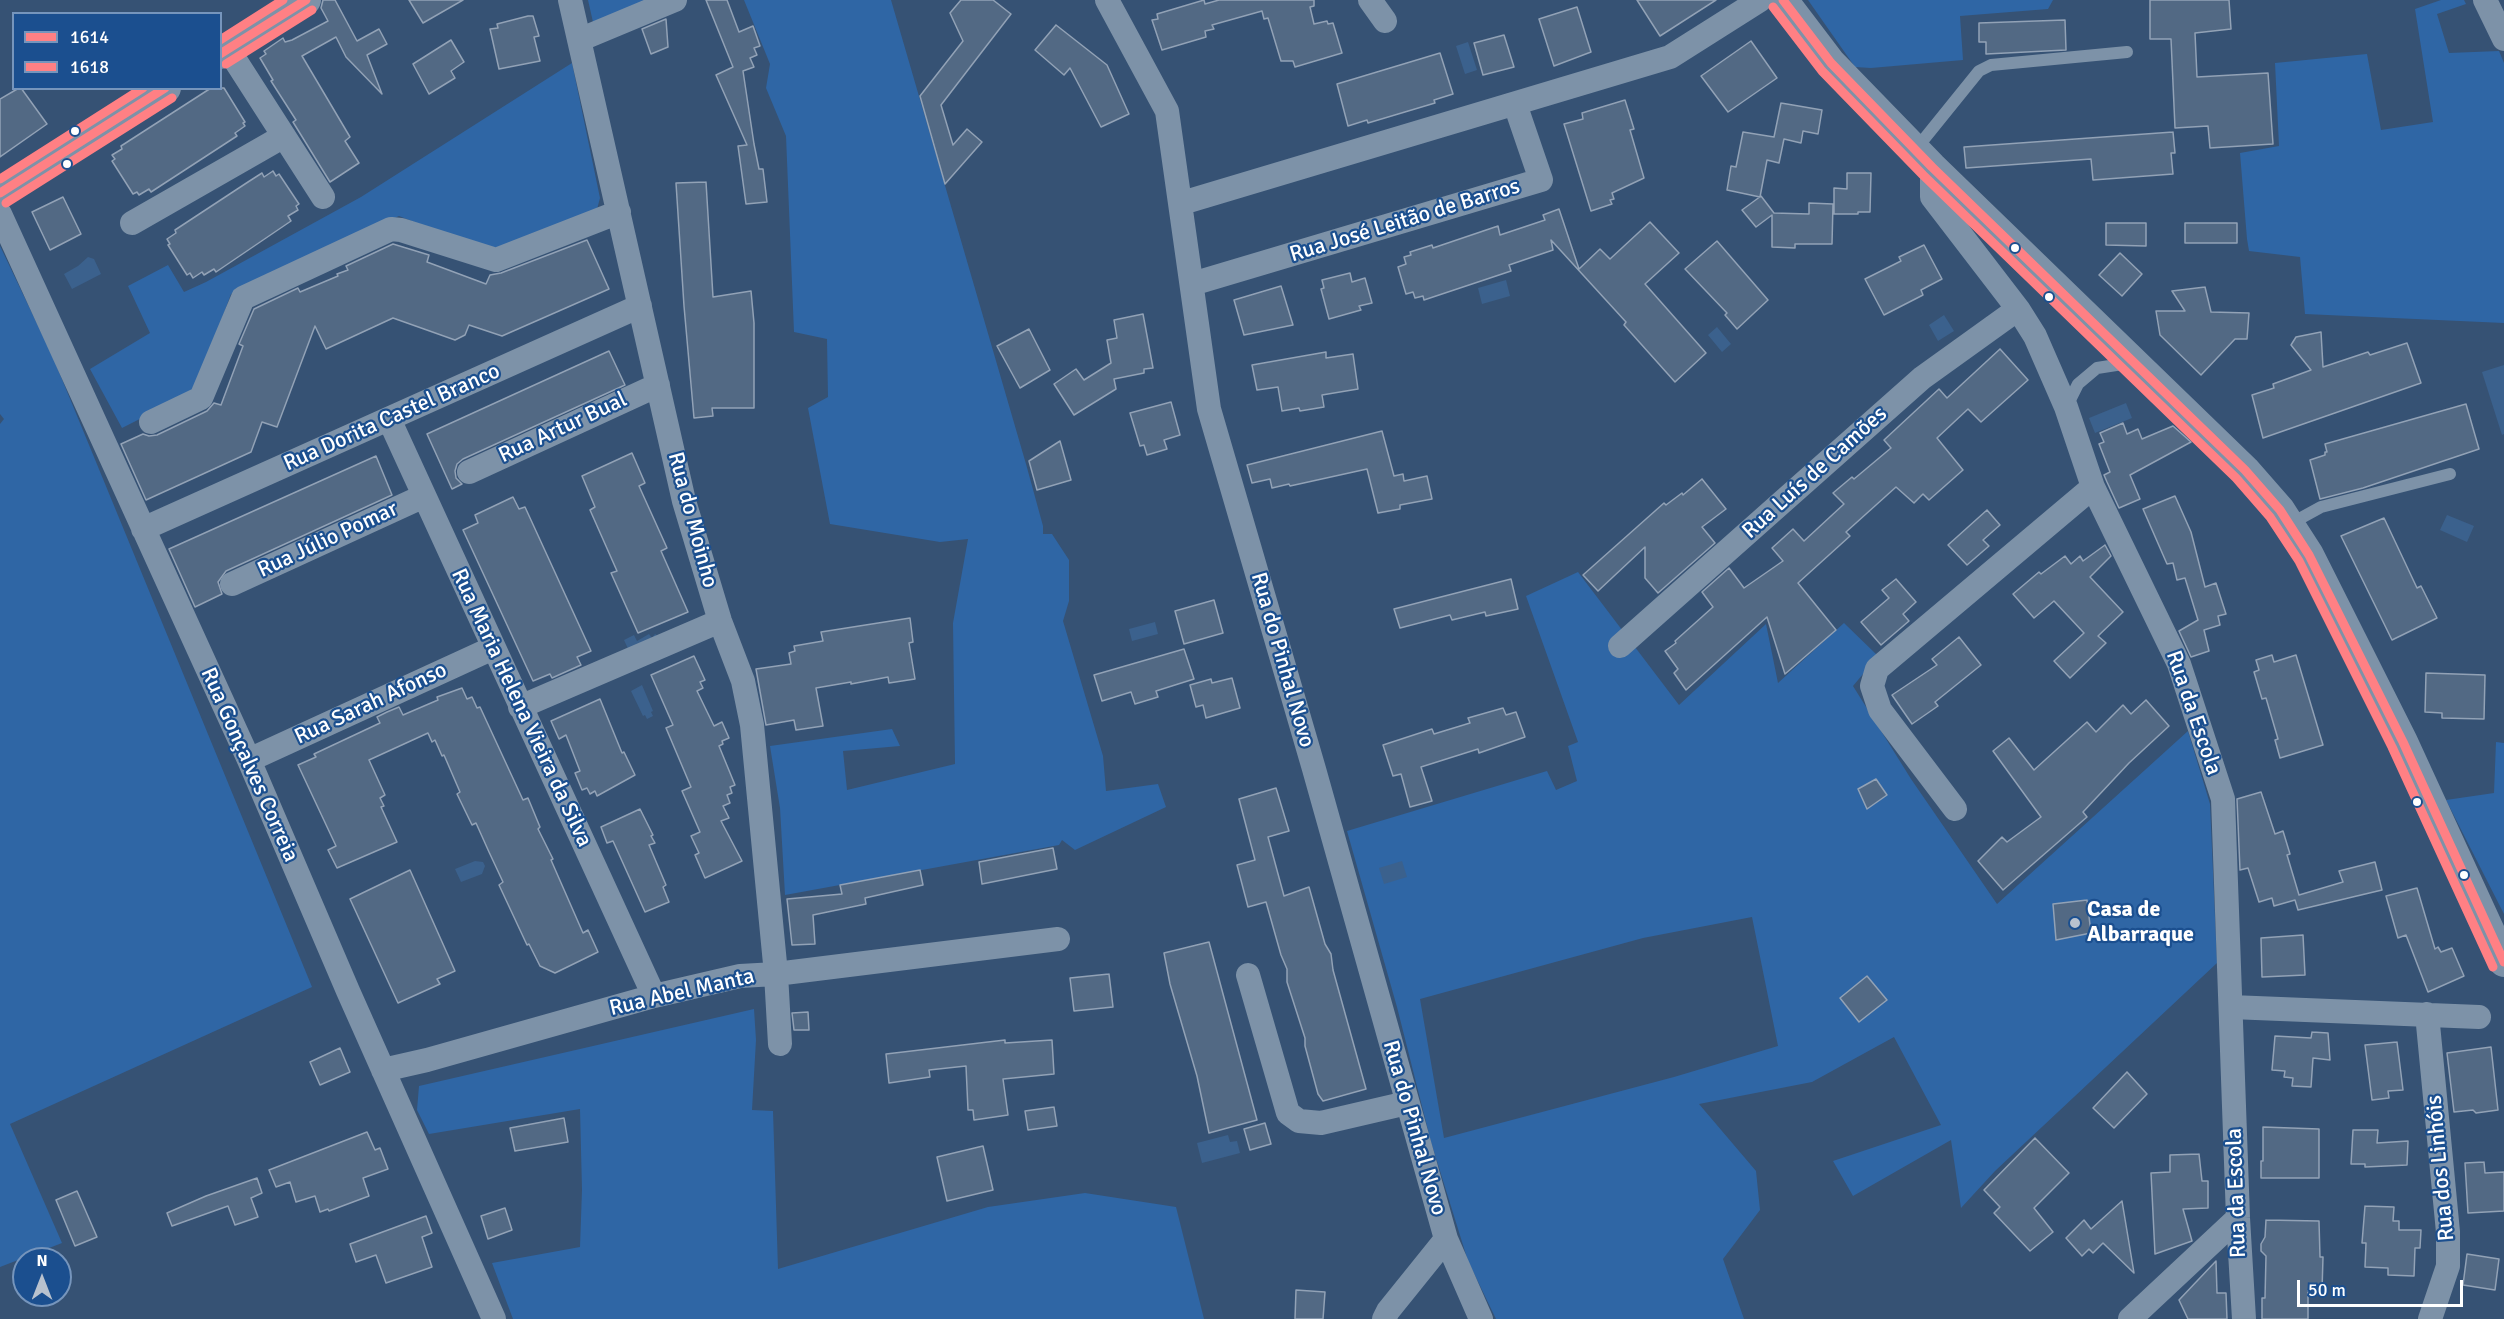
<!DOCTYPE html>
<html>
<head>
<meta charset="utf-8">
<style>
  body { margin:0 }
  #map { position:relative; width:2504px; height:1319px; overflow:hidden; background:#365274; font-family:Signika,sans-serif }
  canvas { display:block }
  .legend { position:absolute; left:12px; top:12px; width:210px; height:78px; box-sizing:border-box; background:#1b4f8f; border:2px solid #7695bc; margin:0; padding:8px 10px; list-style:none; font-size:18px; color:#fff }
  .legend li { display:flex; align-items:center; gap:12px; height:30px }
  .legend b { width:30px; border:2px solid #7695bc }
  .north { position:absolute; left:12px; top:1247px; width:60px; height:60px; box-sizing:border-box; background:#1b4f8f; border:2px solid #7695bc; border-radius:50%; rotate:0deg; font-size:16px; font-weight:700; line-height:24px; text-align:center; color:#fff }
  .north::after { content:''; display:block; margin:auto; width:21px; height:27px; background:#b9c2ce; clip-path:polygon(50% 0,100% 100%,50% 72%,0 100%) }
  .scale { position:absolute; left:2297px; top:1280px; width:166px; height:27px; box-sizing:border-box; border:3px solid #fff; border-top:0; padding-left:8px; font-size:18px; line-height:21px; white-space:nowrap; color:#fff; -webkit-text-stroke:4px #1b4f8f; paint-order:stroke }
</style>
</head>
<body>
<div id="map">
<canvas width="2504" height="1319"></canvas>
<ul class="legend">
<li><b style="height:8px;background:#ff8084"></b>1614</li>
<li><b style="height:8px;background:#ff8084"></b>1618</li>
</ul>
<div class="north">N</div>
<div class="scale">50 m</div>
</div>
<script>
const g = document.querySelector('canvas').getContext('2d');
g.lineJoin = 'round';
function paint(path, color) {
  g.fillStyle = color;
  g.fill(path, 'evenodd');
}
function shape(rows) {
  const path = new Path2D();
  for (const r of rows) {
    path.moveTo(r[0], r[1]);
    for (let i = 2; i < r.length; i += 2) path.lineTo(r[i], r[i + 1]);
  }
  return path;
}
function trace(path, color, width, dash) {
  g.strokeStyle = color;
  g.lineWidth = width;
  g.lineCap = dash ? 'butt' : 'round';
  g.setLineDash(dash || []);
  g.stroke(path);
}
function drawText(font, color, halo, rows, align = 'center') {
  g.font = font + ' Signika,sans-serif';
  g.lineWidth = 4.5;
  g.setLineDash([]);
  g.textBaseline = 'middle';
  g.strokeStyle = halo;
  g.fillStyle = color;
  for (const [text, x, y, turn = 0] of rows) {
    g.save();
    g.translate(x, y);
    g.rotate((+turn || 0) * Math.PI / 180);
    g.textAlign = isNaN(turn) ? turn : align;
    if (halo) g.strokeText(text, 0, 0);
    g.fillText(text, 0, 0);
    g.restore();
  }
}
const green = shape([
  [588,0,652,0,593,22],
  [744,0,891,0,1026,464,1043,526,1043,534,1052,534,1069,560,1069,601,1063,621,1103,756,1106,791,1158,784,1166,807,1075,850,1062,840,1059,845,785,895,780,808,770,746,892,729,900,746,843,751,847,790,955,764,953,623,968,539,940,542,830,524,808,408,828,397,827,339,794,332,786,136,766,88,770,64],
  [1808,0,2053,0,2048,9,1960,16,1963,60,1871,68,1855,67],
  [2441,0,2464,0,2466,4,2437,14,2449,53,2499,51,2504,63,2504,323,2305,314,2300,257,2249,251,2247,239,2240,153,2279,146,2275,63,2367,54,2381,130,2433,122,2415,9],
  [572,63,600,198,596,213,495,254,399,216,231,294,195,391,122,428,90,369,150,333,128,286,168,265,184,292,206,282,361,197],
  [0,246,52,355,312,987,10,1124,62,1243,0,1267,0,424,4,419,0,414],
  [1578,572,1679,705,1766,624,1778,683,1844,623,1878,656,1853,686,1911,779,1997,904,2188,731,2210,804,2217,963,1995,1171,1961,1208,1951,1140,1853,1196,1833,1161,1941,1125,1894,1037,1812,1082,1699,1104,1756,1171,1760,1210,1723,1259,1744,1319,1496,1319,1468,1261,1431,1142,1397,1007,1347,831,1547,771,1556,790,1577,781,1568,746,1578,742,1526,596],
  [1752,917,1778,1046,1674,1077,1444,1138,1420,999,1643,938],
  [2496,742,2504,743,2504,914,2446,800,2494,793],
  [754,1009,756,1040,752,1110,773,1111,778,1269,988,1207,1085,1193,1176,1207,1204,1319,513,1319,492,1263,580,1247,582,1190,580,1109,429,1134,417,1110,419,1086]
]);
const water = shape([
  [1468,42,1477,70,1465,74,1456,46],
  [88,257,94,259,101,274,72,289,64,274,78,266],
  [1506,280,1510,296,1482,304,1478,288],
  [1944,315,1954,331,1938,341,1929,325],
  [1717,327,1731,344,1722,352,1708,335],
  [2504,365,2504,434,2502,435,2482,372],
  [2126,403,2132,418,2095,433,2089,418],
  [2447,515,2474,526,2467,542,2440,530],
  [1155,622,1158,634,1132,641,1129,629],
  [649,634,652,638,655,634,658,636,630,653,624,640,634,635,637,641],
  [642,685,653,711,651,712,653,716,647,719,645,715,643,716,631,691],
  [475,861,483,862,485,866,482,874,461,882,455,869],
  [1402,861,1407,877,1384,884,1379,868],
  [1228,1135,1230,1142,1237,1141,1240,1153,1202,1163,1197,1143]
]);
const building = shape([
  [323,0,335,0,357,41,379,29,387,44,367,55,382,94,346,57,336,37,302,56,350,137,345,141,359,163,330,182,293,122,296,120,271,81,273,80,260,58,266,54,264,51,283,38,285,42,292,40,328,21,321,8,323,0],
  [409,0,463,0,423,23,409,0],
  [706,0,727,0,739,32,753,26,760,46,754,48,757,55,750,58,754,67,743,71,754,144,759,169,763,169,767,202,746,204,738,146,747,145,716,75,733,67,706,0],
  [961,0,993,0,1011,14,941,105,953,145,967,129,982,142,945,184,920,96,963,41,950,13,961,0],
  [1204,0,1205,4,1219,0,1314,0,1314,6,1310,7,1314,24,1327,21,1328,24,1333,23,1342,53,1295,67,1293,61,1281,61,1268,18,1264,19,1262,11,1212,25,1214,29,1205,31,1206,37,1162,50,1152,20,1158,19,1157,14,1204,0],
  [1637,0,1716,0,1660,36,1637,0],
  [2150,0,2229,0,2231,29,2195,33,2197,77,2268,73,2273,144,2210,148,2208,126,2175,128,2171,39,2150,39,2150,0],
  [1577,7,1591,52,1554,66,1539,19,1577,7],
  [528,16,533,16,539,36,534,37,540,61,499,69,490,29,498,28,497,24,528,16],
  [666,19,668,47,651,54,642,29,666,19],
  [2065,20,2066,50,1986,54,1986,42,1979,42,1979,23,2065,20],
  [1056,25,1107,65,1129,114,1101,127,1070,68,1064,75,1035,50,1056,25],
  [1504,35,1514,67,1483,75,1474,43,1504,35],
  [451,40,464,62,451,71,455,78,429,94,413,64,451,40],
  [1751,41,1777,78,1728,112,1701,76,1751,41],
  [1440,53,1453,94,1434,100,1435,103,1368,123,1367,120,1348,126,1337,84,1440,53],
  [19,88,21,88,47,124,0,157,0,99,19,88],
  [211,88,224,88,245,122,243,123,245,126,235,133,237,136,151,192,149,189,139,195,137,192,133,194,112,161,115,159,112,155,122,149,121,146,211,88],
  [1625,100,1634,129,1630,130,1644,178,1612,193,1614,199,1610,200,1612,204,1591,211,1564,124,1583,119,1582,113,1625,100],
  [1781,103,1822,110,1818,134,1803,131,1801,143,1784,139,1779,163,1767,160,1760,197,1727,190,1731,166,1736,167,1743,132,1774,137,1781,103],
  [2173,132,2175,153,2171,153,2173,174,2093,180,2091,159,1966,168,1964,147,2173,132],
  [273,171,276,176,279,174,299,204,296,206,298,210,288,216,291,221,216,272,214,269,204,275,202,272,193,278,190,273,187,275,168,245,170,244,167,239,176,233,175,230,248,182,262,173,264,177,273,171],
  [1847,173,1871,173,1870,212,1858,212,1858,214,1834,214,1834,188,1847,189,1847,173],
  [706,182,713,297,751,291,754,323,754,408,712,408,713,416,694,418,684,306,676,183,706,182],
  [1761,196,1774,213,1809,214,1809,203,1833,204,1832,244,1795,244,1795,248,1772,247,1772,215,1756,227,1742,210,1761,196],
  [63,197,81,234,50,250,32,212,63,197],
  [1559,209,1579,269,1600,249,1610,259,1650,222,1679,253,1645,284,1706,353,1675,382,1624,325,1626,322,1551,240,1553,250,1509,265,1511,271,1424,300,1423,296,1415,298,1413,292,1406,294,1398,267,1406,264,1404,257,1411,255,1410,252,1432,245,1433,248,1498,226,1500,235,1545,220,1543,215,1559,209],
  [2106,223,2146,223,2146,246,2106,245,2106,223],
  [2185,223,2237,223,2237,243,2185,243,2185,223],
  [587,240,609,289,502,336,469,325,465,335,455,340,393,318,326,349,315,326,277,427,262,422,251,452,146,500,121,444,143,434,149,436,157,435,207,411,214,403,221,405,243,346,239,344,254,309,298,288,300,292,338,276,337,274,348,270,346,266,393,244,429,255,427,262,486,284,490,275,501,273,587,240],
  [1717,241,1768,300,1737,329,1725,315,1727,313,1685,269,1717,241],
  [1924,245,1942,279,1921,290,1923,295,1884,315,1865,279,1901,261,1899,257,1924,245],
  [2120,253,2142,274,2122,296,2099,275,2120,253],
  [1350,273,1352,282,1365,278,1372,303,1359,306,1361,310,1329,319,1321,289,1324,288,1322,280,1350,273],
  [1281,286,1293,325,1244,335,1234,300,1281,286],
  [2205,287,2211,312,2249,313,2247,339,2235,339,2201,375,2160,335,2156,311,2185,311,2172,291,2205,287],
  [1143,314,1153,368,1144,369,1144,373,1114,379,1116,389,1074,415,1054,384,1076,369,1084,380,1111,363,1107,340,1117,338,1114,320,1143,314],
  [1029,329,1050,370,1020,388,997,346,1029,329],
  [2321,332,2323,367,2368,352,2370,355,2407,343,2421,383,2263,438,2252,395,2274,388,2273,384,2311,370,2291,345,2296,337,2321,332],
  [2000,349,2028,380,1981,422,1968,409,1937,438,1963,470,1929,500,1923,494,1914,503,1896,487,1846,532,1850,536,1798,583,1836,630,1785,674,1767,617,1686,690,1674,673,1678,669,1665,651,1676,643,1675,641,1713,607,1702,592,1729,568,1744,588,1783,561,1772,548,1793,529,1804,541,1844,504,1833,493,1852,477,1854,479,1891,448,1884,440,1939,389,1947,398,2000,349],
  [609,351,625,385,463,459,457,464,455,471,456,478,462,484,452,489,427,434,609,351],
  [1326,352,1326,358,1353,354,1358,389,1322,395,1324,407,1300,411,1299,408,1282,411,1278,387,1257,390,1252,365,1326,352],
  [1171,402,1180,435,1164,440,1167,449,1147,455,1144,445,1140,446,1130,413,1171,402],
  [2466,404,2479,449,2363,488,2320,499,2310,460,2325,455,2325,452,2327,452,2325,444,2466,404],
  [2123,423,2127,434,2138,429,2142,439,2173,426,2191,442,2130,475,2140,499,2119,508,2107,482,2104,475,2110,472,2099,444,2104,442,2100,433,2123,423],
  [1382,431,1394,476,1403,474,1404,481,1427,476,1432,499,1400,505,1400,509,1378,513,1367,469,1290,486,1289,484,1272,488,1270,479,1252,483,1247,465,1382,431],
  [1060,441,1071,480,1037,490,1029,461,1060,441],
  [632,453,645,483,639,486,667,548,661,551,688,612,638,633,611,573,617,571,590,510,595,507,582,476,632,453],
  [376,456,392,495,226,571,218,582,222,594,195,607,169,549,376,456],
  [1702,479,1726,509,1702,527,1715,543,1658,593,1645,578,1645,547,1598,591,1583,575,1664,503,1666,505,1682,493,1683,495,1702,479],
  [2175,496,2191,532,2205,587,2216,583,2226,614,2218,616,2220,625,2204,630,2209,651,2191,657,2179,631,2198,620,2185,578,2177,580,2173,563,2167,564,2143,509,2175,496],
  [513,497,519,509,525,507,591,651,577,657,581,665,552,678,550,674,533,681,463,530,478,523,475,515,513,497],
  [1987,510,2000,525,1983,540,1989,546,1967,565,1948,545,1987,510],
  [2384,518,2417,588,2421,586,2437,618,2392,640,2341,536,2384,518],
  [2105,545,2111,556,2090,577,2123,612,2098,636,2106,643,2070,678,2054,661,2084,633,2054,601,2034,618,2013,594,2039,572,2041,574,2065,556,2071,564,2080,556,2083,561,2105,545],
  [1511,579,1518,609,1486,616,1485,612,1452,620,1450,615,1400,628,1394,609,1511,579],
  [1896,579,1916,602,1903,614,1909,621,1881,645,1861,622,1889,598,1882,590,1896,579],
  [1214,600,1223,633,1184,644,1175,611,1214,600],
  [910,618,913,642,909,643,915,679,889,683,888,677,851,684,851,682,816,688,823,726,796,730,794,720,766,725,756,669,791,664,789,653,795,651,794,646,823,641,821,632,910,618],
  [1959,637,1981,665,1935,702,1938,706,1912,724,1892,695,1937,665,1932,659,1959,637],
  [1184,649,1194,679,1156,691,1158,697,1135,704,1131,692,1102,701,1094,675,1184,649],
  [2272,655,2274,662,2296,655,2323,745,2280,758,2275,740,2278,739,2266,698,2262,699,2254,672,2259,670,2256,660,2272,655],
  [694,656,705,680,700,682,703,688,697,691,714,726,722,722,729,738,722,741,723,744,719,746,735,785,730,787,732,793,727,795,730,803,723,806,729,818,721,821,742,861,705,878,695,855,699,853,691,836,700,832,682,791,691,787,666,728,673,725,651,675,694,656],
  [2426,673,2485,675,2484,719,2442,718,2442,713,2425,712,2426,673],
  [1232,678,1240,708,1206,718,1203,705,1196,707,1190,685,1211,679,1212,683,1232,678],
  [462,688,467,699,472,697,477,708,480,707,523,800,528,798,540,827,538,829,553,859,551,860,583,933,588,930,598,952,555,973,540,966,529,944,527,945,499,885,503,882,489,852,476,823,472,825,457,794,460,792,444,755,442,756,435,740,432,742,428,733,369,760,385,795,380,798,384,806,381,807,397,842,337,868,328,850,336,846,298,765,316,757,314,754,380,723,377,717,387,712,399,707,403,715,438,700,437,697,462,688],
  [600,699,622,753,624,752,635,775,597,796,595,791,590,794,587,788,582,790,575,773,580,771,566,735,559,739,551,721,600,699],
  [2146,700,2169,726,2129,763,2083,812,2087,817,2003,890,1978,861,2002,837,2007,842,2041,817,1993,751,2009,738,2034,770,2087,722,2096,732,2123,705,2131,714,2146,700],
  [1503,708,1506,715,1516,712,1525,737,1479,753,1478,749,1421,767,1432,801,1410,807,1401,774,1393,776,1383,745,1432,729,1434,734,1470,723,1468,718,1503,708],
  [1876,779,1887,795,1867,809,1858,789,1876,779],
  [1276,788,1289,831,1268,837,1284,896,1309,887,1325,944,1331,954,1333,970,1366,1089,1323,1101,1318,1094,1305,1046,1305,1038,1287,982,1287,969,1281,955,1266,902,1248,907,1237,865,1255,860,1239,799,1276,788],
  [2261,792,2275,834,2283,831,2290,854,2287,855,2299,895,2343,882,2339,871,2375,862,2382,890,2298,910,2295,900,2274,906,2272,898,2259,902,2248,868,2240,870,2237,799,2261,792],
  [640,809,653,835,651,836,655,843,649,845,666,885,663,887,669,902,645,912,613,841,607,843,601,827,640,809],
  [1053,848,1057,869,982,884,979,862,1053,848],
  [410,870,455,971,437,979,440,984,398,1003,350,899,410,870],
  [920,870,923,885,865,898,866,904,813,915,815,944,792,945,787,899,842,894,840,885,920,870],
  [2417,888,2435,949,2438,947,2441,952,2452,948,2464,976,2428,992,2406,935,2398,938,2386,896,2417,888],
  [2087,900,2091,933,2056,940,2053,904,2087,900],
  [2303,935,2305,975,2262,977,2261,938,2303,935],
  [1209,942,1257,1120,1209,1133,1197,1076,1170,984,1164,953,1209,942],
  [1109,974,1113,1007,1074,1011,1070,978,1109,974],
  [1867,976,1887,1000,1859,1022,1840,998,1867,976],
  [808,1012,809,1030,794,1030,792,1013,808,1012],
  [2312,1032,2328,1033,2330,1060,2313,1058,2311,1087,2292,1086,2293,1078,2284,1077,2285,1071,2272,1070,2275,1036,2311,1038,2312,1032],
  [1005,1040,1005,1043,1052,1040,1054,1074,1003,1079,1008,1115,974,1120,973,1110,968,1110,966,1066,929,1070,930,1077,889,1083,886,1054,1005,1040],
  [2397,1042,2403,1090,2388,1091,2389,1098,2372,1100,2365,1045,2397,1042],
  [2491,1047,2498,1110,2476,1113,2473,1110,2454,1112,2447,1053,2491,1047],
  [340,1048,350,1072,320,1085,310,1062,340,1048],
  [2127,1072,2147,1094,2114,1128,2093,1108,2127,1072],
  [1054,1107,1057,1126,1028,1130,1025,1111,1054,1107],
  [564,1118,568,1142,515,1151,510,1128,564,1118],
  [1265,1123,1271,1144,1250,1150,1244,1129,1265,1123],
  [2263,1127,2319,1129,2319,1178,2261,1178,2261,1161,2263,1161,2263,1127],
  [2353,1130,2378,1130,2377,1143,2408,1141,2407,1165,2365,1167,2365,1164,2351,1164,2353,1130],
  [367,1132,375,1150,380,1148,388,1169,363,1178,369,1196,329,1211,328,1209,320,1212,315,1196,296,1202,290,1182,276,1187,269,1170,367,1132],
  [2035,1138,2069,1173,2034,1208,2053,1232,2030,1251,1994,1213,2000,1207,1984,1190,2035,1138],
  [983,1146,993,1190,947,1201,937,1157,983,1146],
  [2199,1154,2202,1181,2208,1181,2208,1208,2183,1209,2192,1241,2155,1254,2151,1173,2170,1172,2170,1155,2199,1154],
  [2484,1162,2485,1173,2504,1172,2504,1211,2468,1213,2465,1163,2484,1162],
  [257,1178,262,1193,251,1198,258,1217,235,1225,228,1206,172,1226,167,1213,206,1196,257,1178],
  [77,1191,97,1237,75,1246,56,1200,77,1191],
  [2122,1201,2134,1273,2103,1243,2093,1253,2089,1249,2082,1256,2066,1238,2084,1220,2091,1229,2122,1201],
  [2365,1206,2394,1207,2393,1221,2399,1221,2399,1230,2421,1230,2420,1248,2415,1248,2414,1276,2388,1275,2388,1268,2365,1267,2366,1243,2362,1243,2365,1206],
  [505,1208,512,1230,488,1239,481,1216,505,1208],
  [426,1216,432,1233,422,1237,432,1267,386,1283,376,1255,356,1262,350,1244,426,1216],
  [2266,1220,2319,1221,2320,1257,2323,1257,2322,1291,2308,1290,2308,1319,2262,1319,2262,1298,2265,1298,2266,1256,2261,1251,2261,1244,2265,1237,2266,1220],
  [2467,1254,2499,1259,2495,1290,2463,1285,2467,1254],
  [2216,1261,2217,1293,2226,1293,2227,1319,2188,1319,2179,1300,2216,1261],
  [1296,1290,1325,1292,1323,1319,1295,1319,1296,1290]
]);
const service = shape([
  [1916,149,1979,71,1991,65,2127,52],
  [2067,406,2078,384,2097,368,2129,363],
  [2290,524,2321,507,2450,474]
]);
const minor = shape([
  [570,0,684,501,720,621,743,681,752,725,776,974,780,1044],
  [1107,0,1167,111,1209,409,1314,769,1446,1239,1481,1319],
  [1370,0,1385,21],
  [2485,0,2504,39],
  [579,40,675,0],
  [228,49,323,197],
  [1932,167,1932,197,2018,309,2035,336,2066,407,2093,487,2179,664,2223,799,2238,1218,2244,1319],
  [1182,203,1670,57,1760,0],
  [0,214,249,760,348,991,494,1319],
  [132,223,284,136],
  [1192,284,1541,180,1515,104],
  [389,419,654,996],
  [151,422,201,398,243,298,391,229,401,230,496,260,619,212],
  [469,472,658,385],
  [143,529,640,306],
  [232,584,424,496],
  [1620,646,1922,378,2018,309],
  [520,707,720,621],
  [249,760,493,648],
  [1955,809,1880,710,1872,686,1877,669,2093,487],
  [1248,975,1288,1113,1299,1121,1321,1123,1407,1103],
  [2231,1007,2479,1017],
  [2427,1014,2448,1232,2448,1266,2430,1319],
  [383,1070,427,1060,654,996,740,976,776,974,1058,939],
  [1384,1319,1388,1311,1446,1239],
  [2130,1319,2238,1218]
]);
const tertiary = shape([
  [1783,0,1831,63,1932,167,2245,470,2280,510,2309,555,2403,742,2504,962],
  [220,54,306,0],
  [0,193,166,88]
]);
const bus1 = shape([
  [1783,0,1831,63,1932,167,2245,470,2280,510,2309,555,2403,742,2504,962]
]);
const bus2 = shape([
  [1773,7,1822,71,1923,175,2236,478,2270,517,2299,561,2392,747,2493,967]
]);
const bus3 = shape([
  [220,54,306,0],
  [0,193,165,88]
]);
const bus4 = shape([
  [226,64,312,10],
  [6,203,172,98]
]);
const bus5 = shape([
  [220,40,283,0],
  [0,179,143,88]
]);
const markers = [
  [75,131,5,"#fff"],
  [67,164,5,"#fff"],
  [2015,248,5,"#fff"],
  [2049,297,5,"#fff"],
  [2417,802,5,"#fff"],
  [2464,875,5,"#fff"],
  [2075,923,6,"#b9c2ce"]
];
const streetNames = [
  ["Rua José Leitão de Barros",1405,221,-17],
  ["Rua Dorita Castel Branco",392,418,-24],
  ["Rua Artur Bual",563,428,-25],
  ["Rua Luís de Camões",1815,473,-42],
  ["Rua do Moinho",692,520,75],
  ["Rua Júlio Pomar",328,540,-25],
  ["Rua do Pinhal Novo",1282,660,74],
  ["Rua Sarah Afonso",371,704,-25],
  ["Rua Maria Helena Vieira da Silva",521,708,65],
  ["Rua da Escola",2193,713,71],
  ["Rua Gonçalves Correia",249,765,66],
  ["Rua Abel Manta",682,993,-13],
  ["Rua do Pinhal Novo",1414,1128,74],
  ["Rua dos Linhóis",2441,1168,-95],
  ["Rua da Escola",2237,1193,-92]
];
const poiNames = [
  ["Casa de",2087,910],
  ["Albarraque",2087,935]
];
paint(green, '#2f66a5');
paint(water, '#3b618d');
paint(building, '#526984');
trace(building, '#92a2b6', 1.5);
trace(service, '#7d92a8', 12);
trace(minor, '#7d92a8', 24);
trace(tertiary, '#7d92a8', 30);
trace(bus1, '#ff8084', 9);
trace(bus2, '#ff8084', 9);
trace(bus3, '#ff8084', 9);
trace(bus4, '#ff8084', 9);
trace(bus5, '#ff8084', 9);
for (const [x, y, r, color] of markers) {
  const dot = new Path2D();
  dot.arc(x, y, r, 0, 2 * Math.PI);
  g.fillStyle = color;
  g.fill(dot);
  trace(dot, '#1b4f8f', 2);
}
drawText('22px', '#fff', '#1b4f8f', streetNames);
drawText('bold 22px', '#fff', '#1b4f8f', poiNames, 'left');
</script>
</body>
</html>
